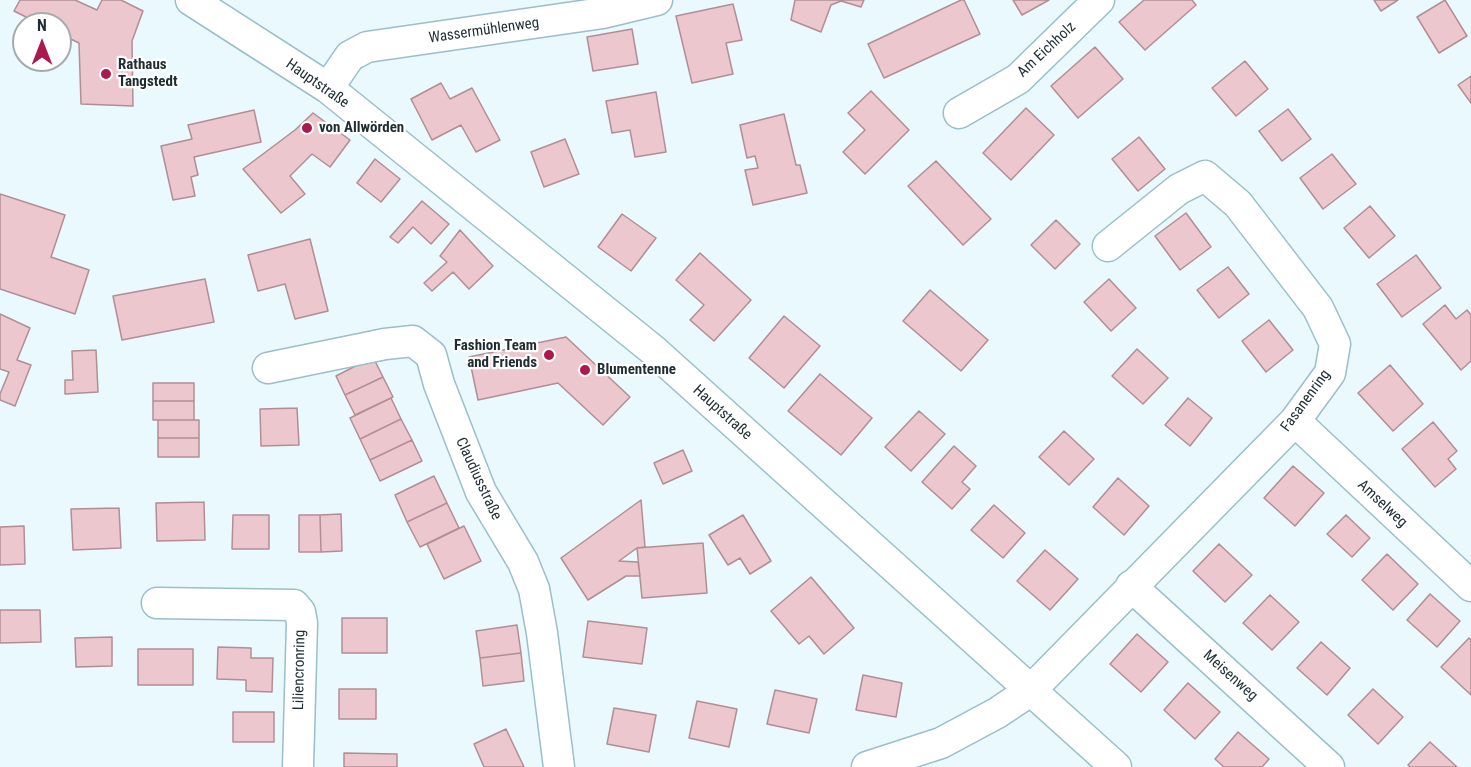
<!DOCTYPE html>
<html>
<head>
<meta charset="utf-8">
<style>
  body { margin:0 }
  #map { position:relative; width:1471px; height:767px; overflow:hidden; background:#eaf9fe; font-family:"Roboto Condensed",sans-serif }
  canvas { display:block }
  .north { position:absolute; left:12px; top:12px; width:60px; height:60px; box-sizing:border-box; background:#fff; border:2px solid #a5abad; border-radius:50%; rotate:0deg; font-size:16px; font-weight:700; line-height:24px; text-align:center; color:#1f2d32 }
  .north::after { content:''; display:block; margin:auto; width:21px; height:27px; background:#ab194d; clip-path:polygon(50% 0,100% 100%,50% 72%,0 100%) }
</style>
</head>
<body>
<div id="map">
<canvas width="1471" height="767"></canvas>
<div class="north">N</div>
</div>
<script>
const g = document.querySelector('canvas').getContext('2d');
g.lineJoin = 'round';
function paint(path, color) {
  g.fillStyle = color;
  g.fill(path, 'evenodd');
}
function shape(rows) {
  const path = new Path2D();
  for (const r of rows) {
    path.moveTo(r[0], r[1]);
    for (let i = 2; i < r.length; i += 2) path.lineTo(r[i], r[i + 1]);
  }
  return path;
}
function trace(path, color, width, dash) {
  g.strokeStyle = color;
  g.lineWidth = width;
  g.lineCap = dash ? 'butt' : 'round';
  g.setLineDash(dash || []);
  g.stroke(path);
}
function drawText(font, color, halo, rows, align = 'center') {
  g.font = font + ' "Roboto Condensed",sans-serif';
  g.lineWidth = 4.5;
  g.setLineDash([]);
  g.textBaseline = 'middle';
  g.strokeStyle = halo;
  g.fillStyle = color;
  for (const [text, x, y, turn = 0] of rows) {
    g.save();
    g.translate(x, y);
    g.rotate((+turn || 0) * Math.PI / 180);
    g.textAlign = isNaN(turn) ? turn : align;
    if (halo) g.strokeText(text, 0, 0);
    g.fillText(text, 0, 0);
    g.restore();
  }
}
const building = shape([
  [20,0,75,0,97,10,102,0,121,0,143,11,132,41,133,106,81,104,79,43,60,34,60,24,40,24,14,11,20,0],
  [795,0,864,0,861,7,841,1,831,5,821,32,791,20,795,0],
  [961,0,964,0,980,34,884,78,868,44,961,0],
  [1013,0,1049,0,1022,15,1013,0],
  [1144,0,1192,0,1196,5,1145,50,1119,22,1144,0],
  [1374,0,1398,0,1381,11,1374,0],
  [1445,0,1467,36,1439,53,1417,17,1445,0],
  [733,4,742,40,726,43,733,74,692,83,676,16,733,4],
  [632,29,638,64,593,71,587,37,632,29],
  [1095,47,1123,79,1078,118,1051,86,1095,47],
  [1245,61,1268,89,1236,116,1212,88,1245,61],
  [1471,76,1471,103,1458,85,1471,76],
  [441,83,450,99,472,88,500,140,476,152,461,125,432,140,411,99,441,83],
  [871,91,909,130,865,174,843,152,865,130,848,113,871,91],
  [656,92,666,152,635,157,630,130,612,133,606,101,656,92],
  [1026,108,1054,135,1011,180,983,153,1026,108],
  [1288,109,1311,139,1282,161,1259,131,1288,109],
  [254,110,261,142,194,157,198,175,191,177,195,196,173,200,161,146,192,139,188,125,254,110],
  [313,113,350,140,330,167,312,154,290,176,305,194,281,213,243,169,295,130,313,113],
  [784,114,796,165,800,165,807,193,753,205,745,170,758,168,755,156,747,158,740,125,784,114],
  [1139,137,1165,169,1138,191,1112,159,1139,137],
  [565,139,579,174,544,187,531,152,565,139],
  [1332,154,1356,184,1323,209,1300,178,1332,154],
  [375,159,400,179,381,202,357,183,375,159],
  [936,161,991,219,963,245,908,186,936,161],
  [0,194,65,215,51,257,89,270,75,314,0,289,0,194],
  [422,201,449,224,431,244,413,227,398,243,390,237,422,201],
  [1370,206,1395,236,1369,258,1344,228,1370,206],
  [1186,213,1211,247,1180,270,1155,236,1186,213],
  [622,214,656,238,631,271,598,247,622,214],
  [1056,220,1080,244,1055,269,1031,245,1056,220],
  [460,230,493,266,469,289,453,272,432,291,424,283,447,262,440,256,460,230],
  [310,239,328,311,295,319,285,284,258,291,248,255,310,239],
  [700,253,751,300,714,341,690,320,704,305,676,280,700,253],
  [1416,255,1441,288,1402,317,1377,284,1416,255],
  [1228,267,1249,294,1219,318,1197,290,1228,267],
  [205,279,214,322,122,340,113,296,205,279],
  [1109,279,1136,308,1111,331,1084,302,1109,279],
  [930,290,988,340,961,371,903,321,930,290],
  [1445,305,1456,319,1467,310,1471,315,1471,361,1461,370,1423,324,1445,305],
  [0,314,30,328,17,360,31,365,15,406,0,400,0,394,9,372,0,369,0,314],
  [784,316,820,346,784,388,749,358,784,316],
  [1269,320,1293,350,1266,372,1242,341,1269,320],
  [566,337,630,397,603,425,558,383,478,400,469,357,566,337],
  [1137,349,1168,378,1143,404,1112,376,1137,349],
  [96,350,98,392,65,394,65,380,73,380,72,351,96,350],
  [373,357,383,377,345,395,336,376,373,357],
  [1390,365,1423,404,1393,431,1358,393,1390,365],
  [820,374,872,418,841,455,788,411,820,374],
  [383,377,393,397,355,415,345,395,383,377],
  [153,383,194,383,194,401,153,401,153,383],
  [391,398,401,419,360,439,350,418,391,398],
  [1188,398,1212,418,1190,446,1165,425,1188,398],
  [153,401,194,401,194,420,153,420,153,401],
  [297,408,299,445,261,446,260,409,297,408],
  [919,411,945,434,911,471,885,447,919,411],
  [401,419,412,440,370,460,360,439,401,419],
  [158,420,199,420,199,438,158,438,158,420],
  [1433,422,1457,451,1448,459,1456,469,1435,487,1402,449,1433,422],
  [1064,431,1094,459,1069,485,1039,457,1064,431],
  [158,438,199,438,199,457,158,457,158,438],
  [412,440,422,461,380,481,370,460,412,440],
  [954,446,976,466,962,482,970,489,952,509,922,482,954,446],
  [683,450,692,471,663,484,654,463,683,450],
  [1293,466,1324,493,1295,526,1264,498,1293,466],
  [434,476,447,503,407,522,395,495,434,476],
  [1118,478,1149,506,1124,535,1093,507,1118,478],
  [641,500,645,547,637,548,619,561,638,562,640,576,626,576,588,600,561,558,641,500],
  [204,502,205,540,157,541,156,503,204,502],
  [447,503,459,528,420,547,407,522,447,503],
  [994,505,1025,533,1003,558,971,530,994,505],
  [119,508,121,548,73,550,71,509,119,508],
  [341,514,342,551,321,552,320,515,341,514],
  [233,515,269,515,269,549,232,549,233,515],
  [299,515,320,515,321,552,299,552,299,515],
  [743,515,771,561,750,574,740,558,728,565,709,535,743,515],
  [1346,515,1370,538,1352,557,1327,534,1346,515],
  [24,526,25,564,0,565,0,527,24,526],
  [464,526,481,561,444,579,427,544,464,526],
  [703,543,707,593,642,598,637,548,703,543],
  [1219,544,1252,575,1225,602,1193,571,1219,544],
  [1045,550,1078,579,1050,610,1017,581,1045,550],
  [1387,554,1418,584,1393,610,1362,580,1387,554],
  [811,577,854,628,824,654,809,636,799,644,771,611,811,577],
  [1430,594,1460,621,1437,647,1407,620,1430,594],
  [1270,595,1299,622,1272,650,1243,623,1270,595],
  [0,610,40,610,41,642,0,643,0,610],
  [342,618,387,618,387,653,342,653,342,618],
  [588,621,647,628,642,664,583,657,588,621],
  [517,625,521,653,480,658,476,631,517,625],
  [1137,634,1168,662,1141,692,1110,664,1137,634],
  [112,637,112,666,76,667,75,638,112,637],
  [1469,638,1471,640,1471,695,1441,667,1469,638],
  [1321,642,1350,668,1327,695,1297,668,1321,642],
  [218,647,251,648,251,658,273,658,272,692,246,691,246,680,217,679,218,647],
  [138,649,193,649,193,685,138,685,138,649],
  [521,653,524,681,483,686,480,658,521,653],
  [863,675,902,683,896,717,856,710,863,675],
  [1188,683,1220,712,1195,739,1164,710,1188,683],
  [339,689,376,689,376,719,339,719,339,689],
  [1373,689,1403,717,1378,744,1348,715,1373,689],
  [775,690,817,699,809,733,767,724,775,690],
  [697,701,737,709,729,747,689,738,697,701],
  [614,708,656,715,649,752,607,744,614,708],
  [233,712,274,712,274,742,233,742,233,712],
  [506,729,524,767,484,767,474,744,506,729],
  [1238,732,1269,759,1262,767,1224,767,1215,759,1238,732],
  [1430,742,1457,767,1410,767,1408,765,1430,742],
  [344,753,397,754,397,767,344,767,344,753]
]);
const minor = shape([
  [191,0,328,88,653,350,1116,767],
  [328,88,350,56,367,47,603,13,657,0],
  [959,113,1018,79,1099,0],
  [268,368,385,344,413,341,431,355,439,384,481,492,523,562,534,589,542,633,559,767],
  [1295,421,1471,586],
  [1131,586,1329,767],
  [157,603,294,605,300,612,302,623,298,767],
  [867,767,941,743,997,713,1030,691,1295,421,1330,373,1335,344,1318,308,1238,204,1205,176,1179,189,1108,246]
]);
const markers = [
  [106,74,6,"#ab194d"],
  [307,128,6,"#ab194d"],
  [549,355,6,"#ab194d"],
  [585,370,6,"#ab194d"]
];
const streetNames = [
  ["Wassermühlenweg",484,31,-8],
  ["Am Eichholz",1047,50,-43],
  ["Hauptstraße",317,84,35],
  ["Fasanenring",1306,401,-54],
  ["Hauptstraße",722,413,42],
  ["Claudiusstraße",478,479,65],
  ["Amselweg",1382,504,43],
  ["Liliencronring",300,670,-89],
  ["Meisenweg",1230,676,42]
];
const poiNames = [
  ["Rathaus",118,65],
  ["Tangstedt",118,82],
  ["von Allwörden",319,128],
  ["Fashion Team",537,346,"right"],
  ["and Friends",537,363,"right"],
  ["Blumentenne",597,370]
];
paint(building, '#ecc8ce');
trace(building, '#b18e94', 1.5);
trace(minor, '#9abeca', 33);
trace(minor, '#fff', 30);
for (const [x, y, r, color] of markers) {
  const dot = new Path2D();
  dot.arc(x, y, r, 0, 2 * Math.PI);
  g.fillStyle = color;
  g.fill(dot);
  trace(dot, '#fff', 2);
}
drawText('15px', '#1f2d32', '#fff', streetNames);
drawText('bold 15px', '#1f2d32', '#fff', poiNames, 'left');
</script>
</body>
</html>
